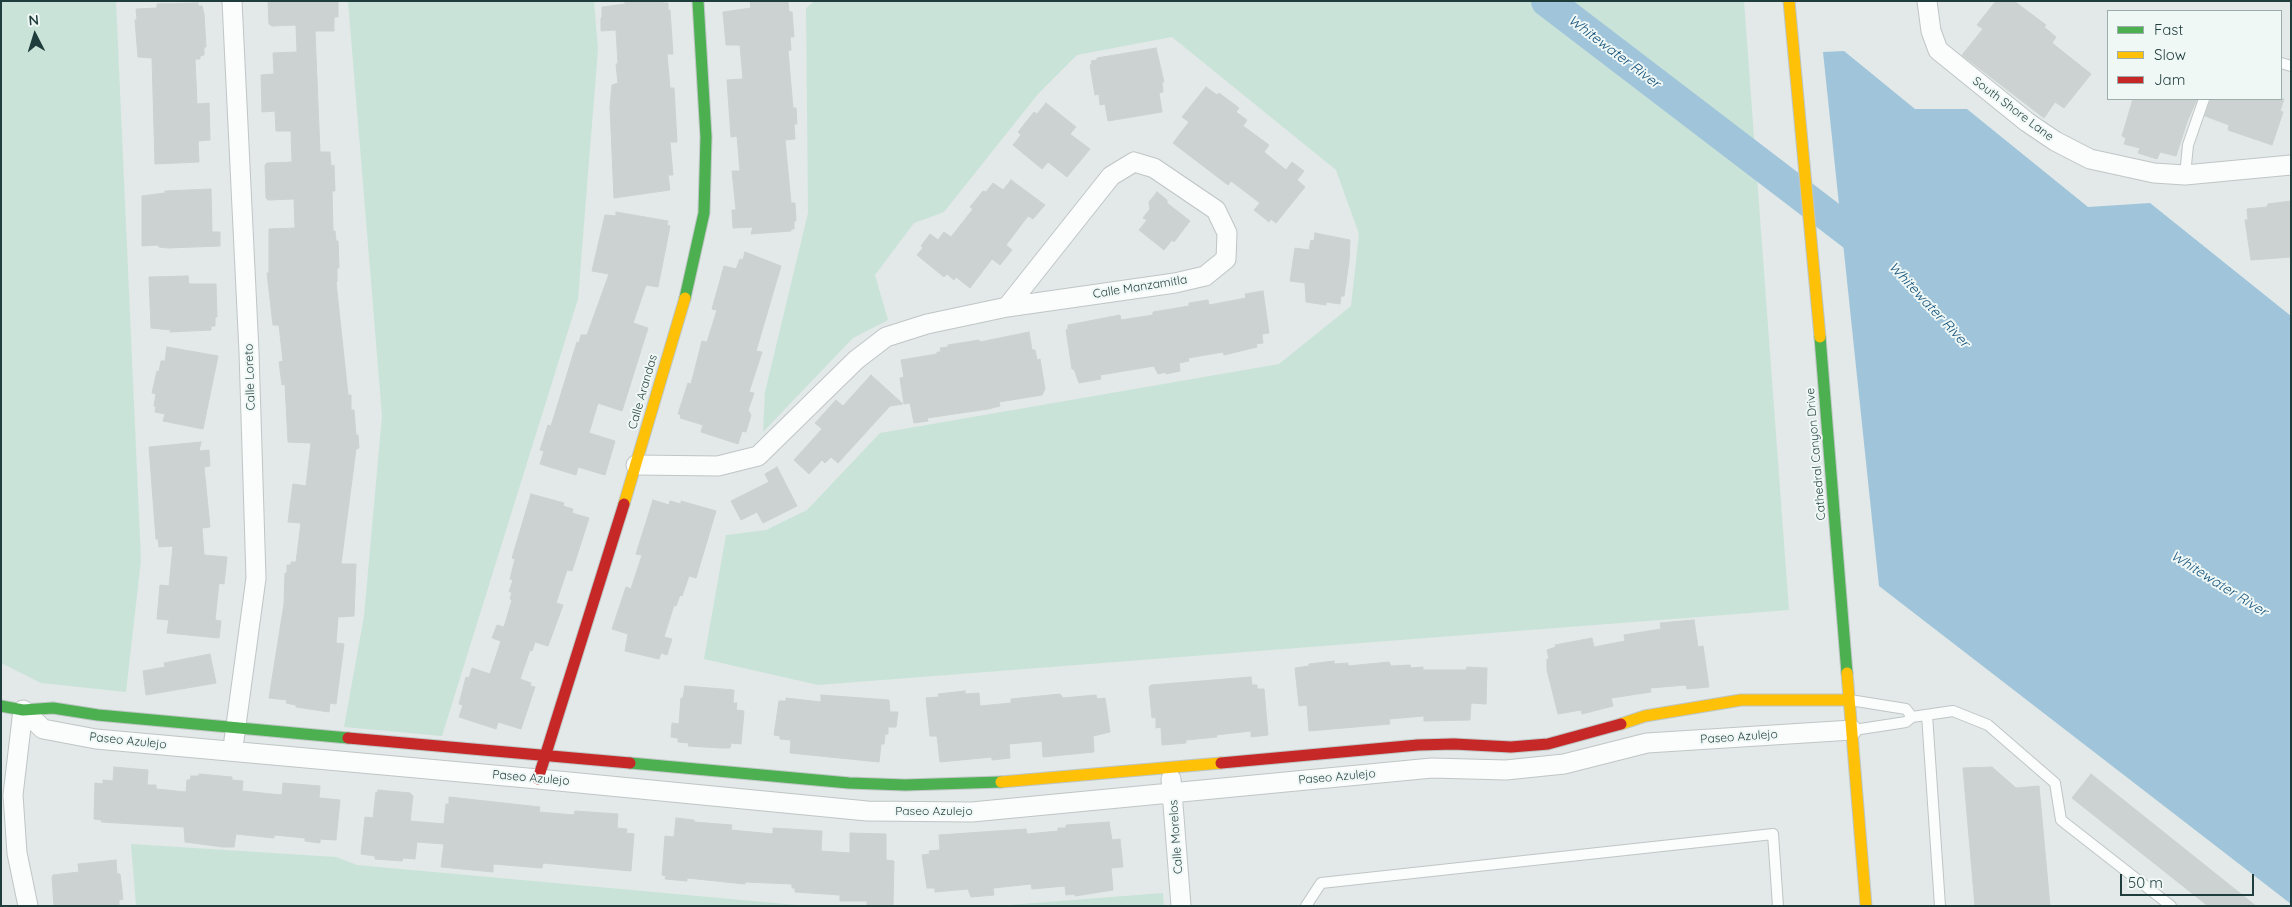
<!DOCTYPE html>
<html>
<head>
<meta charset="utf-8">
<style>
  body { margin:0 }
  #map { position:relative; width:2292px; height:907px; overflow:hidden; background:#e2e9e8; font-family:Quicksand,sans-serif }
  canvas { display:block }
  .frame { position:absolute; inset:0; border:2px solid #1f3d3c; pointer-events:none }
  .legend { position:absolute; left:2107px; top:10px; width:175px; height:90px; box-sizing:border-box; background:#f0f8f6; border:1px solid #9cadac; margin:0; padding:6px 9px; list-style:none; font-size:15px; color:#1f3d3c }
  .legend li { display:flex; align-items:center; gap:10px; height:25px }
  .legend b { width:25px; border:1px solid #9cadac }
  .north { position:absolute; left:10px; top:10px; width:50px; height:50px; -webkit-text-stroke:4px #f0f8f6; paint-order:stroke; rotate:355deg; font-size:14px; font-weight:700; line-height:20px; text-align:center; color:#1f3d3c }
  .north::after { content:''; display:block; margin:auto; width:18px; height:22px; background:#1f3d3c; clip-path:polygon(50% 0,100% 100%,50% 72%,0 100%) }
  .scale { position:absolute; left:2120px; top:874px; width:134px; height:22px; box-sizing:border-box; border:2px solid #1f3d3c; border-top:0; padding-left:6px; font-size:15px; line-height:18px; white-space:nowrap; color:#1f3d3c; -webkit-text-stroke:4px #f0f8f6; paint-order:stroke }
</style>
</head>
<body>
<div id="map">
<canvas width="2292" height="907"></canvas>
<div class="frame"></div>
<ul class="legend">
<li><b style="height:6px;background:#4caf50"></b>Fast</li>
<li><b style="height:6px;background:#ffc107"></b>Slow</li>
<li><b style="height:6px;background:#c62828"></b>Jam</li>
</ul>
<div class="north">N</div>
<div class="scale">50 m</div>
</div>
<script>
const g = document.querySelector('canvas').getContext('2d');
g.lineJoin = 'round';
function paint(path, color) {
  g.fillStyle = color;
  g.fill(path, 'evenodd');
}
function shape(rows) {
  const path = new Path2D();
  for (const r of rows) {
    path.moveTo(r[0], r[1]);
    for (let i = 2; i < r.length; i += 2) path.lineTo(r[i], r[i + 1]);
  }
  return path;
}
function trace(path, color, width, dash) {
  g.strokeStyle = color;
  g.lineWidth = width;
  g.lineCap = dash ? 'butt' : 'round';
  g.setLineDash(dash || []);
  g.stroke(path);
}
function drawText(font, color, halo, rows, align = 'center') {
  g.font = font + ' Quicksand,sans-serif';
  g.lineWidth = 4;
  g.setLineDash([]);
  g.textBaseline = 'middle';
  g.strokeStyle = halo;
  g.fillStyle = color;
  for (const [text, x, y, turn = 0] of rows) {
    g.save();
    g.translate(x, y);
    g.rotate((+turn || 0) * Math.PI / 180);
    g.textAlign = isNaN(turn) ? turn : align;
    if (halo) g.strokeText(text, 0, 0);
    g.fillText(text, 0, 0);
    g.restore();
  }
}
const green = shape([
  [1,1,116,1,141,560,126,692,41,683,1,663],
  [348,1,594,1,598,49,578,299,442,736,344,727,364,616,382,416],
  [815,1,1744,1,1789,610,818,685,704,659,726,535,766,530,807,510,880,433,1279,364,1351,306,1359,234,1336,170,1172,37,1077,55,1038,94,944,212,914,223,875,275,888,320,853,338,763,432,765,392,808,213,806,8],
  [131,844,336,857,357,865,808,906,136,906],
  [1163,893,1164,906,996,906]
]);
const water = shape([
  [1844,51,1915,109,1967,109,2088,207,2150,203,2291,316,2291,904,1879,586,1823,52]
]);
const river = shape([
  [1547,1,1877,253]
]);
const building = shape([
  [268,1,338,1,338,17,334,17,334,31,315,31,320,152,330,152,331,166,334,165,335,191,332,191,333,231,335,231,336,241,338,241,339,268,337,268,337,282,336,282,348,395,351,395,351,410,354,410,356,435,358,435,359,448,356,449,341,564,356,564,354,616,338,617,336,643,344,644,336,704,330,703,329,712,296,707,296,705,286,703,287,700,269,698,284,604,285,573,287,573,287,565,291,565,291,562,296,562,301,523,288,522,293,484,306,486,311,443,288,442,285,384,282,385,279,362,283,361,279,325,273,325,267,273,269,273,269,229,295,228,294,199,268,200,266,198,265,165,267,163,292,162,291,131,276,131,275,111,262,112,261,75,274,74,273,53,297,52,296,25,272,26,269,24,268,1],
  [625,1,663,1,663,3,668,3,668,10,670,10,673,54,667,54,670,88,674,88,677,142,670,142,673,175,668,175,670,190,614,198,610,107,612,85,618,83,616,64,618,64,616,30,601,31,601,18,602,17,602,7,625,4,625,1],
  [750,1,788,1,789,12,792,12,794,37,790,37,791,50,788,51,793,108,796,108,797,124,794,124,795,139,785,140,791,203,795,203,796,221,794,221,794,229,791,229,791,231,751,234,753,227,733,228,732,210,736,210,732,171,740,171,737,136,731,137,727,80,743,79,740,45,726,45,723,12,751,8,750,1],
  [1996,1,2014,1,2046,25,2044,27,2056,37,2052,43,2091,74,2064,108,2055,102,2044,118,1962,55,1983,29,1977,25,1996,1],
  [198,3,198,6,202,6,204,14,206,47,204,47,204,55,200,56,200,59,195,59,197,104,209,103,210,140,198,141,199,162,155,164,152,58,138,57,135,20,137,20,136,9,157,8,157,4,198,3],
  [1156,48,1164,82,1162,82,1163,92,1159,93,1162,112,1108,121,1105,104,1100,105,1099,94,1095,95,1090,65,1092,64,1091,61,1097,60,1097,58,1156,48],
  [1206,87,1217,95,1219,93,1239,108,1236,112,1247,120,1243,126,1269,145,1264,152,1286,170,1292,162,1304,171,1297,180,1305,187,1276,223,1271,219,1269,222,1254,210,1260,203,1231,181,1228,185,1173,143,1189,122,1182,117,1206,87],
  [2133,99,2197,99,2187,122,2176,156,2160,152,2157,159,2138,153,2140,148,2124,144,2126,138,2122,136,2133,99],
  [2211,99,2284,99,2280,111,2283,112,2272,145,2228,130,2229,125,2205,116,2211,99],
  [1046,103,1076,127,1070,134,1090,149,1067,177,1048,162,1042,169,1013,145,1021,135,1018,132,1034,112,1037,114,1046,103],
  [1011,180,1045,205,1033,219,1028,216,1006,245,1012,250,1000,265,992,259,970,288,956,277,954,280,947,274,944,277,917,255,923,248,921,246,930,234,938,240,944,232,951,237,973,209,970,207,983,191,986,192,993,183,1003,190,1011,180],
  [211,189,212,232,220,232,220,246,168,248,159,247,158,245,142,246,142,196,165,193,165,191,211,189],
  [1157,192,1167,200,1167,203,1190,221,1174,242,1172,240,1164,250,1139,230,1147,220,1143,218,1150,209,1149,202,1157,192],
  [2291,201,2291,257,2251,260,2245,220,2248,220,2247,209,2267,207,2268,204,2291,201],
  [616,212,668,221,667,225,670,226,658,287,646,285,633,323,648,328,622,411,598,403,589,433,615,441,605,475,578,467,576,475,540,464,544,451,540,450,548,425,551,426,577,342,579,343,581,335,587,335,609,274,592,271,605,215,616,216,616,212],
  [1315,233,1350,240,1349,261,1344,296,1341,296,1340,304,1326,302,1326,305,1306,302,1305,283,1290,281,1295,248,1309,250,1311,240,1314,241,1315,233],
  [745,252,781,266,756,351,762,352,749,392,754,393,748,410,751,415,746,432,742,431,738,444,701,432,703,425,680,418,681,415,678,414,688,383,691,384,702,341,707,342,717,310,712,309,724,266,736,269,740,259,743,260,745,252],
  [188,276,189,284,216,284,217,317,215,317,215,326,211,326,211,330,170,332,171,330,151,328,149,277,188,276],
  [1263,291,1269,333,1262,334,1263,343,1256,344,1257,347,1224,355,1223,352,1188,358,1189,361,1179,363,1180,371,1166,374,1166,372,1158,374,1154,366,1100,375,1101,379,1079,383,1074,369,1072,369,1066,330,1068,329,1068,325,1120,315,1121,320,1153,315,1153,312,1189,306,1189,303,1208,300,1209,305,1246,298,1245,294,1263,291],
  [1029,332,1032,350,1035,350,1037,360,1040,359,1045,389,1042,395,999,402,1000,406,988,409,927,418,928,421,914,423,910,403,904,404,900,378,904,377,901,360,937,354,937,352,941,352,940,348,948,347,948,345,979,340,980,342,1029,332],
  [167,347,218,356,203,429,163,421,165,414,155,412,156,407,154,406,156,394,152,393,157,371,159,372,161,361,165,361,167,347],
  [871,375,903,404,890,406,838,463,831,457,825,463,822,460,809,474,794,460,822,429,815,423,836,400,843,406,871,375],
  [201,442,199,451,209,450,210,466,204,467,210,527,202,528,204,555,227,557,224,584,219,583,215,620,221,621,219,638,167,633,169,620,157,619,160,585,169,586,173,546,159,547,158,539,156,539,149,447,201,442],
  [777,467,797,506,763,523,757,512,741,520,731,501,769,482,765,474,777,467],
  [531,494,564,503,563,506,573,509,572,513,589,518,572,571,567,570,556,603,563,605,548,646,535,642,532,651,530,650,520,679,531,683,530,686,535,687,521,729,498,722,496,729,459,717,463,705,459,704,466,677,469,678,472,668,490,674,501,641,492,638,497,625,504,627,512,600,510,599,512,592,509,592,513,580,510,579,515,559,512,558,531,494],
  [653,500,669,505,670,501,681,504,681,501,716,511,696,578,689,576,682,596,680,595,676,606,674,605,664,637,672,639,667,655,661,653,659,659,625,651,628,634,612,629,626,587,631,589,642,555,636,554,653,500],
  [1694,620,1698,647,1703,646,1709,687,1687,689,1686,685,1650,688,1651,692,1611,698,1613,706,1582,714,1581,710,1558,714,1547,670,1547,659,1549,659,1547,650,1556,647,1555,645,1592,638,1594,647,1625,641,1624,635,1661,629,1660,623,1694,620],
  [210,654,216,683,146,695,143,671,165,667,164,663,210,654],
  [1334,661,1334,664,1348,663,1348,666,1389,662,1391,666,1410,665,1411,668,1423,667,1423,670,1466,670,1467,667,1487,668,1486,704,1471,703,1470,720,1424,721,1424,716,1389,719,1390,724,1309,731,1307,705,1299,706,1295,668,1309,666,1309,664,1334,661],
  [1251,677,1252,685,1257,685,1257,689,1264,689,1268,735,1251,737,1251,731,1216,735,1217,737,1186,740,1186,743,1162,745,1161,727,1156,728,1156,717,1152,718,1149,687,1151,685,1251,677],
  [685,686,734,690,733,703,737,703,736,710,744,711,741,744,731,743,730,748,721,748,688,746,689,743,678,742,678,738,671,737,672,723,679,724,681,698,683,698,685,686],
  [965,691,965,694,979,693,980,706,1011,703,1011,699,1060,694,1063,698,1096,695,1097,699,1105,698,1110,732,1093,736,1094,752,1043,757,1042,741,1009,744,1010,758,992,760,992,757,940,762,937,736,930,736,926,698,939,697,938,694,965,691],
  [821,695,889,700,890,712,898,712,896,727,888,727,888,734,885,734,884,744,881,744,879,762,790,753,791,740,780,739,780,736,774,735,779,701,786,701,786,698,821,702,821,695],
  [114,767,148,770,147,785,156,785,156,789,186,792,187,780,190,780,191,776,199,776,199,774,232,777,232,780,243,781,242,791,282,795,283,783,320,786,319,798,340,800,336,840,320,839,320,843,305,841,305,838,274,835,274,838,236,834,234,847,223,847,185,842,184,827,101,822,102,820,94,819,95,783,103,784,103,780,113,781,114,767],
  [1992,767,2016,788,2039,786,2050,906,1975,906,1963,768,1992,767],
  [2091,774,2256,906,2208,906,2072,798,2091,774],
  [378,790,410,793,413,796,410,821,444,824,446,804,449,804,449,797,540,807,539,812,574,815,575,811,618,814,617,828,627,829,626,833,634,834,631,871,543,863,542,868,493,864,493,872,441,867,444,844,417,842,415,859,403,858,402,861,375,859,375,856,361,854,365,817,373,818,376,792,378,793,378,790],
  [676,818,694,820,694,822,732,825,731,830,773,834,773,828,822,831,821,851,850,853,850,833,886,834,886,860,894,861,893,905,867,905,867,901,840,901,840,895,795,892,795,888,792,888,792,884,745,882,745,884,687,878,687,881,665,879,666,876,662,875,665,836,674,837,676,818],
  [1109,822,1112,840,1120,839,1123,867,1111,868,1113,890,1075,896,1075,894,1066,895,1065,886,1032,889,1031,884,993,888,994,895,971,897,968,889,935,892,935,888,927,888,922,855,930,854,929,851,940,850,939,835,1026,829,1027,834,1058,831,1058,828,1066,828,1066,825,1109,822],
  [116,860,117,874,120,874,123,899,119,900,119,906,54,906,52,877,53,875,79,872,78,864,116,860]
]);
const lane = shape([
  [2281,63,2291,66],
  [2185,175,2188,145,2204,99],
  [1850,700,1906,709,1912,717],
  [1927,715,1940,906],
  [1854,730,1906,722,1912,717,1953,711,1988,725,2055,783,2061,820,2171,906],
  [1306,906,1321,883,1773,834,1778,906]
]);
const street = shape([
  [232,1,249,352,256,578,234,740],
  [1927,1,1931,31,1938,50,2027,122,2055,141,2090,159,2154,173,2185,175,2291,165],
  [1134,162,1154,168,1216,210,1227,233,1226,259,1205,276,1175,283,1007,307,1111,176,1134,162],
  [636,465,718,466,758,456,856,360,886,337,927,324,1007,307],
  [23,710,43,729,96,739,538,779,867,811,972,812,1432,768,1506,770,1564,764,1647,743,1852,730],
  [23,710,13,795,17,853,28,906],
  [1171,779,1181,906]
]);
const fast = shape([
  [685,298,704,213,706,137,698,1],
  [1820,337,1847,673],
  [1,706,23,710,53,708,98,715,348,738],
  [630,763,849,783,905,785,1001,782]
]);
const slow = shape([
  [1789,1,1820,337],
  [624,504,685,298],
  [1847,673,1866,906],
  [1621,724,1645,716,1741,700,1849,700],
  [1001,782,1221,763]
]);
const jam = shape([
  [348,738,630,763],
  [1221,763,1418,745,1454,744,1511,747,1548,744,1621,724],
  [538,779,624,504]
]);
const streetNames = [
  ["South Shore Lane",2013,109,37],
  ["Calle Manzamitla",1140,287,-9],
  ["Calle Loreto",250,377,-92],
  ["Calle Arandas",643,392,-74],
  ["Cathedral Canyon Drive",1816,454,-95],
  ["Paseo Azulejo",1739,737,-4],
  ["Paseo Azulejo",128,741,6],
  ["Paseo Azulejo",1337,777,-5],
  ["Paseo Azulejo",531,778,5],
  ["Paseo Azulejo",934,811],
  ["Calle Morelos",1176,837,-94]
];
const waterNames = [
  ["Whitewater River",1614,52,37],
  ["Whitewater River",1929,305,47],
  ["Whitewater River",2219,584,32]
];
paint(green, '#cae3d8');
paint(water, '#a0c5db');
trace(river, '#a0c5db', 32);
paint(building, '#ccd2d1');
trace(building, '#cbd2d0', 1);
trace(lane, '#bfc6c5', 12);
trace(street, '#bfc6c5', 21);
trace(fast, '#bec6c5', 13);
trace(slow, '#bec6c5', 13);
trace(jam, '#bec6c5', 13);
trace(lane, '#fbfcfc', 10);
trace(street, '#fbfcfc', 19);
trace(fast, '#4caf50', 11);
trace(slow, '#ffc107', 11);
trace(jam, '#c62828', 11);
drawText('12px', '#1f3d3c', '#f0f8f6', streetNames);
drawText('italic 14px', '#15537c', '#f0f8f6', waterNames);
</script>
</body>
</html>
